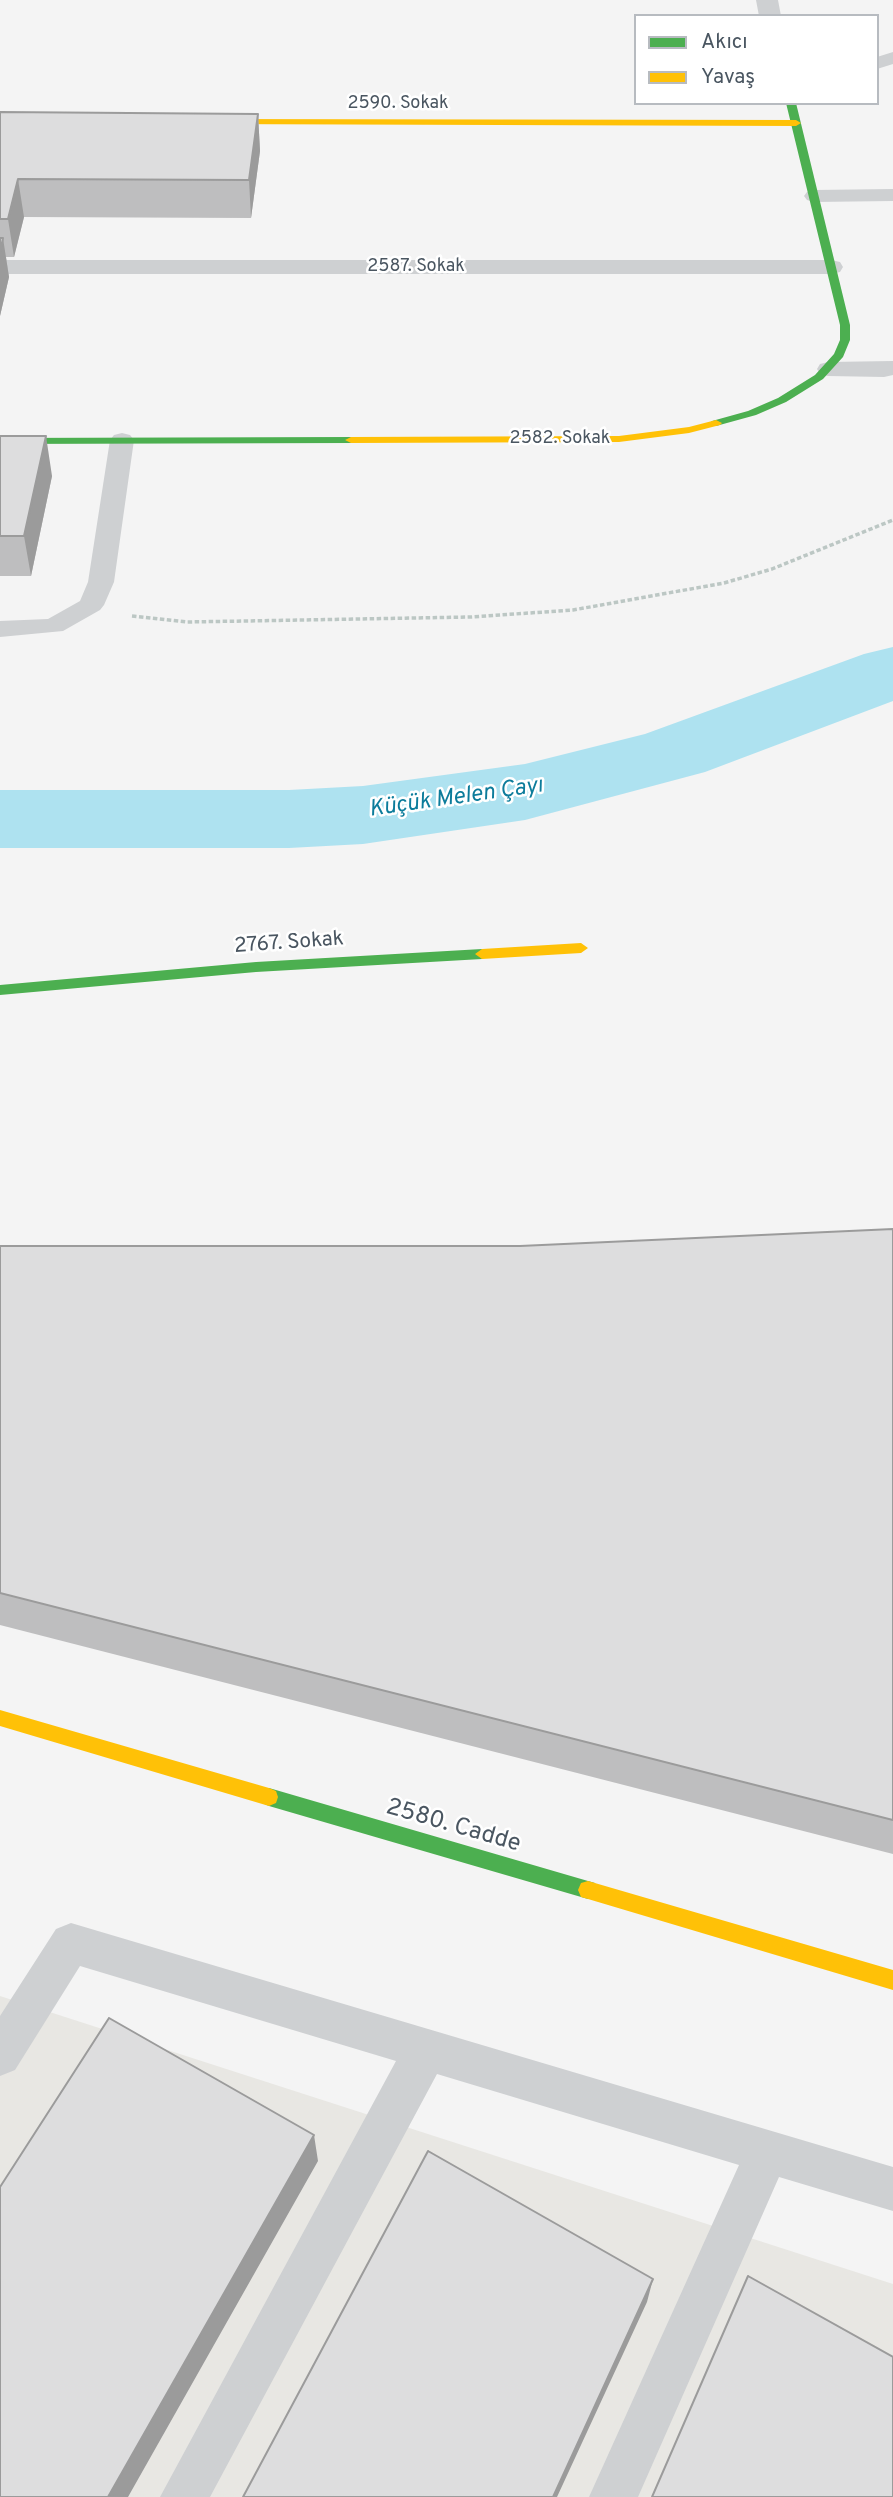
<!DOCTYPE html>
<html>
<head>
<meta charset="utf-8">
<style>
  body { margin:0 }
  #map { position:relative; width:893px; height:2497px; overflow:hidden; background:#f4f4f4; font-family:Overpass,sans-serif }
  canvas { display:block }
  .legend { position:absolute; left:634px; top:14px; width:245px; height:91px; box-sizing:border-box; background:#fff; border:2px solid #b7bbc0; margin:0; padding:9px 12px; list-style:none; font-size:21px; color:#4a5661 }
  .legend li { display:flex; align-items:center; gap:14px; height:35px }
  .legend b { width:35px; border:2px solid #b7bbc0 }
</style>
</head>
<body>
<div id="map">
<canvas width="893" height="2497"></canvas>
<ul class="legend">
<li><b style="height:9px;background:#4caf50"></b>Akıcı</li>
<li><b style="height:9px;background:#ffc107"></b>Yavaş</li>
</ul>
</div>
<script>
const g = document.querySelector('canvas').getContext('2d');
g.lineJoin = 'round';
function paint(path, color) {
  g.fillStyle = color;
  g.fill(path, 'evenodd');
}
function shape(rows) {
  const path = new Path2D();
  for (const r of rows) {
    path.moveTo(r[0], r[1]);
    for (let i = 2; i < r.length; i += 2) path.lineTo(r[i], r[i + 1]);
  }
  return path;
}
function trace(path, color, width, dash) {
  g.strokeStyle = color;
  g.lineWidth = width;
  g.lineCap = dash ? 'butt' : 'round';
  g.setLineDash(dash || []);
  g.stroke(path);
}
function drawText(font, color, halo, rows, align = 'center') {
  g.font = font + ' Overpass,sans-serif';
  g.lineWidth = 5;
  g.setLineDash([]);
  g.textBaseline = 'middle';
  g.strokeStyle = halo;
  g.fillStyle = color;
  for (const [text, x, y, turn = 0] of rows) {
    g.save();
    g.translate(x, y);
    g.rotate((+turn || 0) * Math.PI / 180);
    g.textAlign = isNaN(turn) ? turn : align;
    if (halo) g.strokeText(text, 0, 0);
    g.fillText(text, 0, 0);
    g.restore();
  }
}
const commercial = shape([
  [0,1996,893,2284,893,2497,0,2497]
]);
const river = shape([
  [893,647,893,701,705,772,525,820,363,844,289,848,0,848,0,790,289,790,363,786,525,764,645,734,864,654,893,647]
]);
const path = shape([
  [132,616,187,622,471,617,573,610,724,583,772,569,893,520]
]);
const lane = shape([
  [893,52,893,64,877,69,877,57,893,52],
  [893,189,893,201,814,202,807,200,804,196,807,192,814,190,893,189],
  [893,361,893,375,884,377,828,376,820,374,817,369,820,364,828,362,893,361],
  [122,433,130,435,134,440,114,582,104,605,100,610,63,631,0,637,0,621,48,619,80,601,88,582,110,440,114,435,122,433],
  [71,1923,893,2167,893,2211,779,2177,638,2497,589,2497,739,2165,437,2074,210,2497,160,2497,396,2061,80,1966,15,2070,0,2076,0,2016,56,1929,71,1923]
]);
const street = shape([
  [756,0,778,0,781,16,759,16,756,0],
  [0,260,831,260,840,262,843,267,840,272,831,274,0,274,0,260]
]);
const fast = shape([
  [786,103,796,103,850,325,850,340,843,357,823,379,786,402,756,415,716,426,710,423,712,421,748,411,778,398,815,375,834,354,840,340,840,325,786,103],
  [0,438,351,437,357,440,351,443,0,444,0,438],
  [482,949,489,954,482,959,256,972,0,995,0,985,256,962,482,949],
  [269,1788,588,1881,595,1883,598,1890,595,1897,588,1899,269,1806,262,1803,260,1797,262,1791,269,1788]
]);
const slow = shape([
  [205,119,796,120,801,123,796,126,202,124,202,120,205,119],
  [716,420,722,423,720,425,689,433,619,442,351,443,345,440,351,437,619,436,689,427,716,420],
  [581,943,588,948,581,953,482,959,475,954,482,949,581,943],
  [0,1710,269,1788,276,1791,278,1797,276,1803,269,1806,0,1726,0,1710],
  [588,1881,893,1970,893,1990,588,1899,581,1897,578,1890,581,1883,588,1881]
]);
const wall = shape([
  [0,112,258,114,260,151,251,218,24,217,14,257,6,257,9,277,0,316],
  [0,436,52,476,31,576,0,576],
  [893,1229,893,1854,0,1625,0,1246,520,1246]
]);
const shadedWall = shape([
  [258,114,260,151,251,218,249,180],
  [18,179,24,217,14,257,8,219],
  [3,238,9,277,0,316,0,252],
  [46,436,52,476,31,576,24,536],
  [314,2135,318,2161,128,2497,108,2497],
  [653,2279,647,2302,557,2497,553,2497]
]);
const building = shape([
  [0,112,258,114,249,180,18,179,8,219,0,219,0,112],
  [0,238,3,238,0,252,0,238],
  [0,436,46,436,24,536,0,536,0,436],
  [893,1229,893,1820,0,1593,0,1246,520,1246,893,1229],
  [109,2018,314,2135,108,2497,0,2497,0,2187,109,2018],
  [428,2151,653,2279,553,2497,243,2497,428,2151],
  [748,2276,893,2357,893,2497,652,2497,748,2276]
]);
const farStreetnames = [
  ["2590. Sokak",398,104],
  ["2587. Sokak",416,267],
  ["2582. Sokak",560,439]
];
const streetNames = [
  ["2767. Sokak",289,944,-4]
];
const waterNames = [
  ["Küçük Melen Çayı",456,799,-8]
];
const nearStreetnames = [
  ["2580. Cadde",453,1827,16]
];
paint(commercial, '#e8e7e3');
paint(river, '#aee2f0');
trace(path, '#bcc7c4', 3.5, [4.5, 2.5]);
paint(lane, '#ced0d2');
paint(street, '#ced0d2');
paint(fast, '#4caf50');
paint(slow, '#ffc107');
paint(wall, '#bebebf');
paint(shadedWall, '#9b9b9b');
paint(building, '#ddddde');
trace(building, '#9b9b9b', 2);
drawText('18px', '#4a5661', '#fff', farStreetnames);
drawText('21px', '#4a5661', '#fff', streetNames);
drawText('italic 23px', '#0c7c9b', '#fff', waterNames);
drawText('24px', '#4a5661', '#fff', nearStreetnames);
</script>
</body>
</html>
